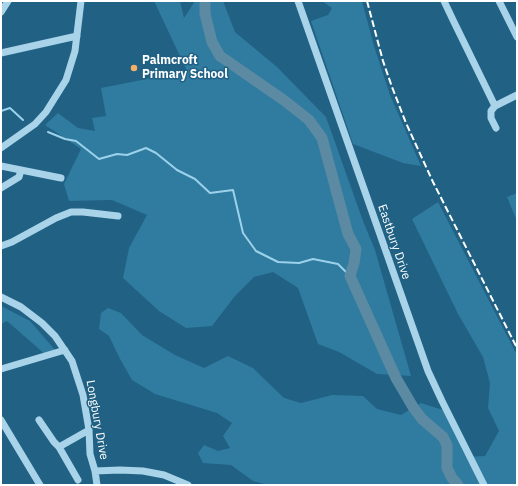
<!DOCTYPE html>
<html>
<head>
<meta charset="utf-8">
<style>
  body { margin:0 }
  #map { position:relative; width:518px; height:486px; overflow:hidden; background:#206184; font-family:"IBM Plex Sans",sans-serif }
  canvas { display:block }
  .frame { position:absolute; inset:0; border:2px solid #fff; pointer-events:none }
</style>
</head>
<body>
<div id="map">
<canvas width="518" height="486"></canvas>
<div class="frame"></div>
</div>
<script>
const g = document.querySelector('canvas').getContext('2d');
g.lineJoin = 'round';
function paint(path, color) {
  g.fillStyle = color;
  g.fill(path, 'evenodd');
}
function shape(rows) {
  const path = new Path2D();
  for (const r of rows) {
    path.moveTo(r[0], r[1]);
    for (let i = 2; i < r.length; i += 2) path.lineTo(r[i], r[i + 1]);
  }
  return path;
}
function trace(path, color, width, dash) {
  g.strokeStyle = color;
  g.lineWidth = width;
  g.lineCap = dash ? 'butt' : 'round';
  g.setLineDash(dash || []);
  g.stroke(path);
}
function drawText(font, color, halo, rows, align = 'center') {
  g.font = font + ' "IBM Plex Sans",sans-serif';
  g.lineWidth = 3;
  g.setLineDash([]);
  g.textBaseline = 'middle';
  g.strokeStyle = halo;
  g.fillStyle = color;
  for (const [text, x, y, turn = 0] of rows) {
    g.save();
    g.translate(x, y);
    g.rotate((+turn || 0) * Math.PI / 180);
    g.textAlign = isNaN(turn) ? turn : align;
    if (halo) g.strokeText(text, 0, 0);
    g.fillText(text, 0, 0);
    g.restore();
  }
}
const green = shape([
  [154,1,180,1,184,18,195,1,223,1,235,32,277,67,326,117,363,221,375,250,411,376,377,374,339,352,318,344,298,288,273,272,254,277,235,296,212,326,186,328,159,311,123,278,129,248,147,215,112,200,69,201,64,184,81,149,45,125,58,113,78,128,95,131,92,118,106,116,101,88,187,71],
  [322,1,362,1,374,46,390,95,421,166,403,163,353,144,311,21,328,15,332,8],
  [517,193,517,221,507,197],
  [438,202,517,355,517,485,268,485,253,481,231,465,203,463,198,453,204,445,218,451,230,448,223,436,232,423,217,413,155,394,132,380,119,357,109,336,99,329,101,313,108,308,121,313,142,335,175,355,204,368,228,356,253,368,284,398,301,403,332,395,363,396,377,409,401,415,421,403,443,410,466,457,485,456,499,431,488,408,490,383,483,357,458,314,412,219],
  [1,306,30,321,56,351,47,356,7,321,1,324]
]);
const stream = shape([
  [1,111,10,108,23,120],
  [48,132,65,139,76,141,99,159,117,154,127,155,146,148,156,153,177,170,195,179,210,193,233,190,243,233,256,251,278,262,299,263,313,259,338,264,350,276]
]);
const river = shape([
  [205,1,205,14,212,42,220,56,285,101,309,120,322,138,348,234,356,249,354,263,350,276,396,378,413,407,422,419,443,437,447,445,447,468,452,478,458,485]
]);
const minor = shape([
  [298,1,428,371,442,401,484,485],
  [444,1,453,20,495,106],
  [499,1,517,37],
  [1,12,8,1],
  [1,53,77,36],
  [496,128,491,118,491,111,495,106,517,95],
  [1,148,35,124,46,112,66,80,75,51,81,1],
  [1,166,61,178],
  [1,188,19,177,21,170],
  [1,246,12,242,56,218,71,212,83,212,118,216],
  [1,297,21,307,42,323,55,336,72,361,83,395,89,430,90,454,95,471,97,485],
  [1,369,65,350],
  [1,420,40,485],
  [39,420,54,442,59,447,78,480],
  [59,447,89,430],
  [95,471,120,470,143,471,164,475,188,485]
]);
const rail = shape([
  [367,1,383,61,392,87,406,123,433,182,517,348]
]);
const markers = [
  [134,68,4,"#f6af69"]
];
const poiNames = [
  ["Palmcroft",142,61],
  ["Primary School",142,75]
];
const streetNames = [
  ["Eastbury Drive",394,242,71],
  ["Longbury Drive",97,420,80]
];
paint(green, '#307ba0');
trace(stream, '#9cd1ea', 2);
trace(river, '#5c8aa2', 11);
trace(minor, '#a8d3e9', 7);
trace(rail, '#fff', 2, [7, 3]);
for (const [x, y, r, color] of markers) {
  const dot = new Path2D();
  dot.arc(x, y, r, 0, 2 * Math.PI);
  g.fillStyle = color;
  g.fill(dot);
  trace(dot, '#206184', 1.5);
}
drawText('bold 12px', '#fff', '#206184', poiNames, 'left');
drawText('12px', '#fff', '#206184', streetNames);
</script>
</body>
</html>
